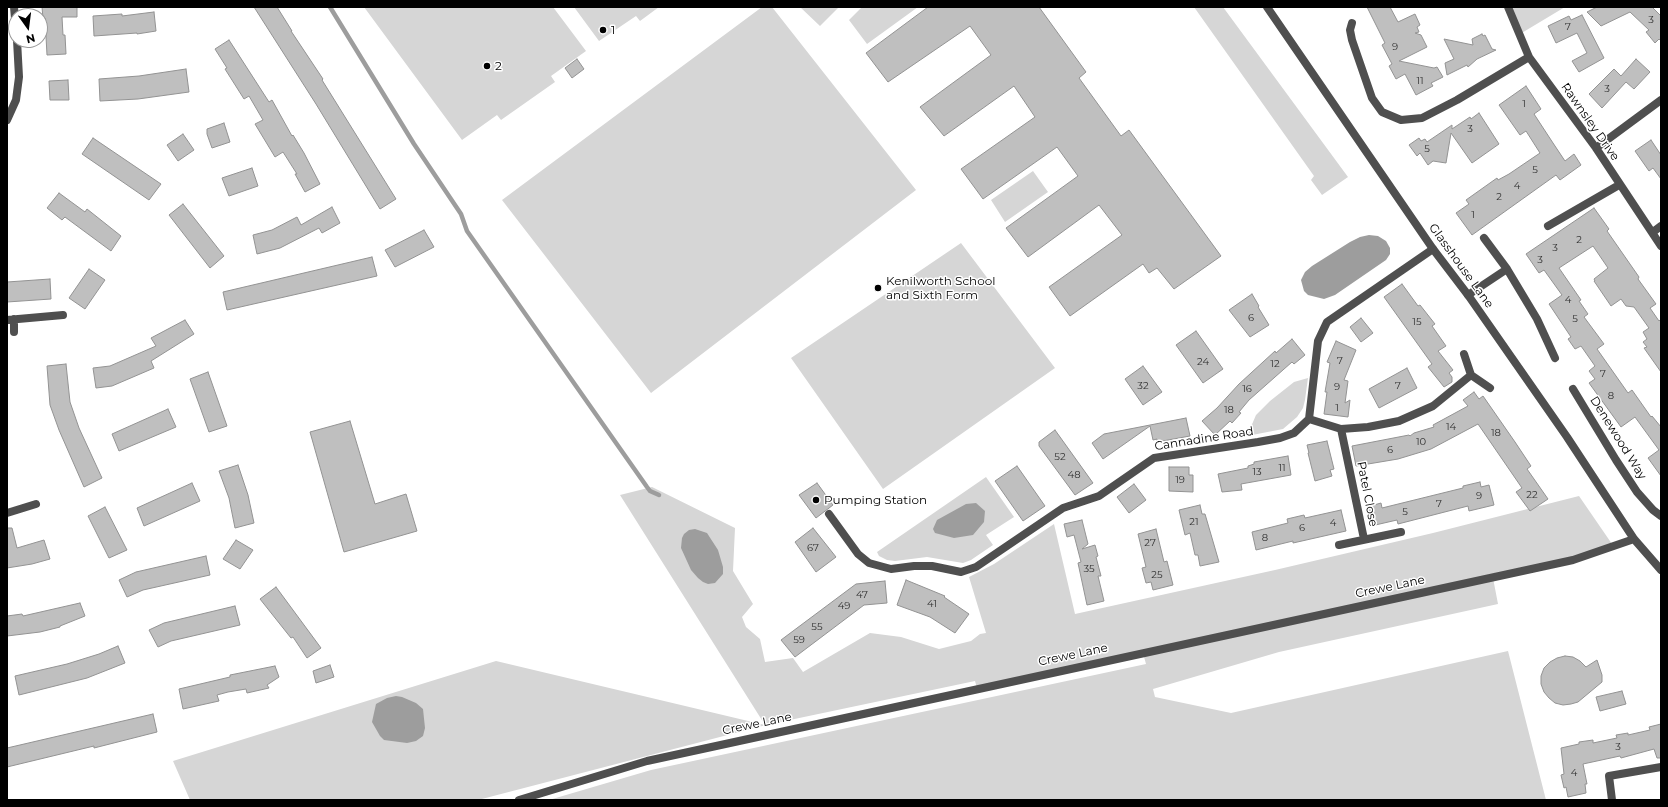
<!DOCTYPE html>
<html>
<head>
<meta charset="utf-8">
<style>
  body { margin:0 }
  #map { position:relative; width:1668px; height:807px; overflow:hidden; background:#fff; font-family:Montserrat,sans-serif }
  canvas { display:block }
  .frame { position:absolute; inset:0; border:8px solid #000; pointer-events:none }
  .north { position:absolute; left:8px; top:8px; width:40px; height:40px; box-sizing:border-box; background:#fff; border:1px solid #999; border-radius:50%; rotate:166deg; font-size:11px; font-weight:700; line-height:16px; text-align:center; color:#000 }
  .north::after { content:''; display:block; margin:auto; width:14px; height:18px; background:#000; clip-path:polygon(50% 0,100% 100%,50% 72%,0 100%) }
</style>
</head>
<body>
<div id="map">
<canvas width="1668" height="807"></canvas>
<div class="frame"></div>
<div class="north">N</div>
</div>
<script>
const g = document.querySelector('canvas').getContext('2d');
g.lineJoin = 'round';
function paint(path, color) {
  g.fillStyle = color;
  g.fill(path, 'evenodd');
}
function shape(rows) {
  const path = new Path2D();
  for (const r of rows) {
    path.moveTo(r[0], r[1]);
    for (let i = 2; i < r.length; i += 2) path.lineTo(r[i], r[i + 1]);
  }
  return path;
}
function trace(path, color, width, dash) {
  g.strokeStyle = color;
  g.lineWidth = width;
  g.lineCap = dash ? 'butt' : 'round';
  g.setLineDash(dash || []);
  g.stroke(path);
}
function drawText(font, color, halo, rows, align = 'center') {
  g.font = font + ' Montserrat,sans-serif';
  g.lineWidth = 3;
  g.setLineDash([]);
  g.textBaseline = 'middle';
  g.strokeStyle = halo;
  g.fillStyle = color;
  for (const [text, x, y, turn = 0] of rows) {
    g.save();
    g.translate(x, y);
    g.rotate((+turn || 0) * Math.PI / 180);
    g.textAlign = isNaN(turn) ? turn : align;
    if (halo) g.strokeText(text, 0, 0);
    g.fillText(text, 0, 0);
    g.restore();
  }
}
const green = shape([
  [364,7,553,7,586,51,551,76,555,82,501,120,497,115,462,140],
  [574,7,659,7,640,21,636,16,599,41],
  [762,7,772,7,916,190,651,393,502,200],
  [800,7,839,7,820,26],
  [862,7,918,7,867,44,849,20],
  [1194,7,1223,7,1348,177,1322,195,1311,180,1314,176],
  [1508,7,1565,7,1520,34],
  [1033,171,1048,192,1005,222,991,200],
  [961,243,1055,368,883,489,791,358],
  [1308,378,1305,400,1303,408,1297,417,1283,429,1247,436,1256,415,1270,401,1294,382],
  [986,477,1014,517,986,535,993,545,971,560,963,563,927,557,895,561,887,560,879,556,877,552],
  [652,487,735,528,733,571,753,604,742,617,746,627,760,639,765,662,793,658,803,672,870,633,901,637,939,649,971,641,980,634,986,633,969,577,994,564,1054,524,1075,614,1275,570,1433,533,1579,496,1612,544,1591,552,1493,578,1498,604,1279,652,1153,689,1155,697,1231,713,1508,651,1546,800,549,800,651,770,1146,664,1143,653,977,688,975,681,766,725,478,800,190,800,173,761,496,661,765,725,620,495]
]);
const water = shape([
  [1369,235,1378,236,1386,241,1390,248,1390,254,1386,260,1335,295,1324,299,1308,295,1304,291,1301,280,1305,272,1312,266,1350,242,1360,237],
  [976,503,985,511,984,522,973,535,954,538,935,533,933,529,937,520,966,504],
  [695,529,707,533,718,550,723,567,723,574,715,583,708,584,703,582,698,578,691,570,681,548,682,538,684,534,689,530],
  [396,696,402,697,416,703,423,709,425,728,423,736,416,741,407,743,384,740,380,736,372,722,376,704,387,698]
]);
const stream = shape([
  [330,7,414,144,461,214,467,231,647,487,650,491,659,495]
]);
const building = shape([
  [42,7,77,7,77,17,62,17,63,35,65,35,66,54,47,55,45,18,43,18,42,7],
  [254,7,277,7,292,31,291,31,323,79,322,80,396,199,380,209,316,104,254,7],
  [928,7,1039,7,1086,72,1079,78,1121,136,1129,130,1221,256,1174,289,1157,268,1149,273,1143,264,1070,316,1049,287,1122,235,1099,205,1028,257,1006,228,1078,176,1057,147,983,199,961,169,1035,117,1014,86,944,136,920,107,991,55,970,26,888,82,866,53,928,7],
  [1367,7,1390,7,1398,22,1415,14,1420,25,1417,27,1419,32,1415,33,1421,35,1427,47,1399,61,1434,68,1437,67,1443,77,1431,83,1433,86,1416,95,1405,74,1396,79,1389,66,1392,64,1382,45,1385,43,1367,7],
  [1597,7,1652,7,1661,16,1661,41,1659,39,1655,43,1646,32,1649,30,1630,12,1601,26,1587,12,1597,7],
  [154,12,156,31,137,34,137,33,94,36,93,16,122,14,122,16,154,12],
  [1582,15,1604,58,1579,72,1572,61,1587,53,1577,33,1556,43,1548,26,1569,16,1571,20,1582,15],
  [1482,34,1483,36,1485,35,1492,49,1496,50,1477,59,1468,67,1467,65,1447,75,1445,63,1454,59,1444,39,1473,45,1472,39,1482,34],
  [229,40,269,102,272,100,292,136,293,135,304,153,320,184,305,192,295,174,297,174,283,152,275,157,255,124,263,120,249,96,244,99,225,69,227,68,215,49,229,40],
  [577,59,584,69,572,78,565,68,577,59],
  [1636,59,1650,72,1634,89,1626,82,1602,108,1589,94,1614,69,1621,76,1636,59],
  [186,69,189,92,138,99,100,101,99,79,139,76,186,69],
  [68,80,69,100,50,100,49,81,68,80],
  [1526,86,1541,109,1534,114,1553,143,1565,161,1574,154,1581,165,1560,180,1556,175,1472,235,1456,213,1469,204,1466,200,1497,178,1498,180,1509,174,1540,153,1526,131,1520,135,1499,105,1526,86],
  [1479,113,1499,144,1472,163,1451,133,1446,163,1433,161,1428,165,1420,153,1417,156,1409,145,1419,138,1421,141,1425,139,1427,142,1452,125,1452,129,1470,117,1471,119,1479,113],
  [224,123,230,142,212,148,207,134,207,129,224,123],
  [183,134,194,150,178,161,167,145,183,134],
  [93,138,161,184,149,200,82,154,93,138],
  [1651,140,1661,155,1661,179,1653,168,1649,171,1635,151,1651,140],
  [252,168,258,186,229,196,222,178,252,168],
  [59,193,85,212,87,209,121,236,111,251,65,217,62,220,47,208,59,193],
  [183,204,224,256,210,268,169,215,183,204],
  [332,207,340,223,322,233,319,228,280,248,257,254,253,235,272,230,297,217,301,225,332,207],
  [1594,208,1609,229,1607,231,1639,277,1638,279,1656,304,1650,308,1659,321,1661,319,1661,372,1644,348,1647,347,1643,342,1647,339,1643,332,1649,328,1634,307,1626,306,1621,299,1611,306,1594,281,1595,281,1594,279,1608,268,1593,246,1559,268,1581,300,1579,301,1588,314,1584,317,1604,344,1597,349,1628,393,1632,390,1651,417,1652,416,1661,427,1661,476,1648,458,1659,450,1635,417,1621,427,1589,383,1595,379,1589,371,1595,366,1581,346,1575,349,1568,339,1571,337,1549,304,1562,295,1544,270,1539,273,1526,254,1594,208],
  [424,230,434,247,395,267,385,250,424,230],
  [372,257,377,276,227,310,223,292,372,257],
  [89,269,105,280,85,309,69,298,89,269],
  [50,279,51,299,7,302,7,282,50,279],
  [1402,284,1418,306,1420,305,1435,324,1432,326,1446,346,1438,351,1453,370,1449,373,1452,377,1452,382,1444,387,1428,367,1432,364,1384,297,1402,284],
  [1252,294,1259,306,1258,307,1269,325,1250,337,1229,310,1252,294],
  [1361,318,1373,333,1361,342,1350,327,1361,318],
  [185,320,194,334,151,361,154,368,112,386,96,388,93,368,110,366,156,346,151,338,185,320],
  [1196,331,1223,369,1203,383,1176,345,1196,331],
  [1292,339,1305,355,1294,364,1292,362,1249,400,1239,412,1241,413,1232,423,1230,421,1215,435,1202,421,1217,408,1239,384,1275,351,1276,353,1292,339],
  [1336,341,1356,350,1344,380,1348,381,1345,403,1350,400,1348,417,1324,414,1327,392,1325,392,1330,363,1327,362,1336,341],
  [66,364,70,402,79,428,102,478,84,487,59,430,50,405,47,366,66,364],
  [1143,366,1162,392,1143,405,1125,379,1143,366],
  [1407,368,1417,388,1379,408,1369,389,1407,368],
  [208,372,227,426,209,432,190,379,208,372],
  [1474,392,1479,399,1483,396,1515,442,1531,466,1527,469,1548,499,1530,511,1516,492,1522,488,1478,424,1431,449,1398,459,1356,466,1352,446,1409,435,1410,436,1414,433,1434,427,1433,425,1468,406,1463,400,1474,392],
  [168,409,176,427,119,451,112,434,168,409],
  [1186,418,1190,436,1157,442,1157,439,1153,440,1150,426,1103,459,1092,443,1104,434,1186,418],
  [350,421,375,504,406,494,417,531,344,552,310,432,350,421],
  [1055,430,1093,483,1075,495,1039,446,1039,442,1055,430],
  [1327,441,1334,469,1330,470,1332,476,1315,481,1308,453,1309,453,1307,445,1327,441],
  [1288,456,1291,475,1241,484,1242,490,1222,492,1218,474,1248,468,1248,466,1254,464,1254,462,1288,456],
  [238,465,248,495,254,523,235,528,229,498,219,471,238,465],
  [1017,466,1045,506,1023,521,995,481,1017,466],
  [1169,467,1189,467,1189,475,1193,475,1193,492,1169,491,1169,467],
  [1480,482,1481,487,1489,485,1494,505,1469,511,1468,506,1398,524,1397,520,1371,526,1367,507,1381,503,1382,508,1463,488,1463,486,1480,482],
  [192,483,200,501,144,526,137,508,192,483],
  [817,483,833,505,816,518,799,495,817,483],
  [1134,484,1146,500,1129,513,1117,497,1134,484],
  [1200,505,1202,514,1205,514,1219,562,1200,566,1198,555,1195,555,1190,533,1185,535,1179,510,1200,505],
  [105,507,127,550,109,558,88,516,105,507],
  [1341,510,1346,531,1293,543,1293,541,1256,550,1252,532,1288,523,1287,519,1304,515,1305,518,1341,510],
  [1082,520,1088,544,1082,549,1095,545,1098,556,1096,557,1101,576,1098,576,1104,601,1087,605,1078,563,1081,562,1074,535,1067,537,1064,524,1082,520],
  [7,528,12,528,17,548,44,540,50,559,32,564,7,568,7,528],
  [813,528,836,557,816,572,795,542,813,528],
  [1156,529,1164,562,1167,561,1173,585,1153,590,1151,582,1146,583,1142,568,1146,567,1138,534,1156,529],
  [236,540,253,550,240,569,223,559,236,540],
  [206,556,210,575,143,590,127,597,119,580,136,572,206,556],
  [906,580,945,596,944,597,969,614,955,633,930,617,897,605,906,580],
  [885,581,887,603,864,605,795,657,781,640,856,584,885,581],
  [276,587,321,648,307,658,293,637,291,638,260,599,276,587],
  [80,603,85,616,60,626,60,627,40,632,7,636,7,616,22,614,23,616,80,603],
  [235,606,240,625,171,641,158,647,149,630,164,623,235,606],
  [118,646,125,663,87,678,19,695,15,676,67,664,99,654,118,646],
  [1565,656,1573,657,1580,661,1586,667,1597,660,1602,675,1602,682,1578,702,1571,704,1563,705,1555,703,1549,698,1544,692,1541,684,1541,676,1544,668,1550,662,1557,658,1565,656],
  [330,665,334,677,316,683,313,671,330,665],
  [275,666,279,677,267,685,269,688,247,693,246,689,228,692,217,695,219,701,183,709,179,689,230,677,230,675,275,666],
  [1622,691,1626,704,1600,711,1596,697,1622,691],
  [153,714,157,732,94,748,94,746,7,767,7,748,153,714],
  [1661,724,1661,758,1657,758,1654,749,1621,758,1620,756,1583,764,1587,784,1585,784,1586,793,1568,797,1566,787,1564,788,1561,775,1564,774,1561,748,1579,744,1579,742,1593,740,1593,743,1617,738,1616,735,1628,733,1628,735,1650,730,1649,727,1661,724]
]);
const minor = shape([
  [14,7,16,30],
  [1508,7,1529,57,1596,148,1661,246],
  [1352,23,1350,30,1352,40,1372,98,1382,112,1401,120,1422,118,1457,100,1529,57],
  [7,120,16,100,19,77,17,40],
  [1596,148,1661,100],
  [1548,226,1619,185],
  [1653,232,1661,226],
  [1484,238,1507,269],
  [1468,295,1507,269,1537,319,1555,358],
  [7,320,63,315],
  [14,332,14,319],
  [1464,354,1471,375],
  [1573,389,1616,460,1637,492,1653,510,1661,516],
  [1309,419,1341,429,1368,427,1399,421,1433,406,1471,375,1490,388],
  [1341,429,1364,539],
  [7,513,36,504],
  [829,514,858,554,869,563,891,569,914,566,932,566,961,572,976,567,1063,508,1099,496,1154,458,1258,442,1280,438,1294,433,1309,419,1318,341,1327,322,1433,249],
  [1339,545,1401,532],
  [1612,800,1609,776,1661,767]
]);
const tertiary = shape([
  [1267,7,1433,249,1468,295,1567,437,1634,539,1661,570],
  [519,800,647,761,1573,560,1634,539]
]);
const markers = [
  [603,30,4,"#000"],
  [487,66,4,"#000"],
  [878,288,4,"#000"],
  [816,500,4,"#000"]
];
const numberNames = [
  ["3",1651,20],
  ["7",1568,27],
  ["9",1395,47],
  ["11",1420,81],
  ["3",1607,89],
  ["1",1524,104],
  ["3",1470,129],
  ["5",1427,149],
  ["5",1535,170],
  ["4",1517,186],
  ["2",1499,197],
  ["1",1473,215],
  ["2",1579,240],
  ["3",1555,248],
  ["3",1540,260],
  ["4",1568,300],
  ["6",1251,318],
  ["5",1575,319],
  ["15",1417,322],
  ["7",1340,361],
  ["24",1203,362],
  ["12",1275,364],
  ["7",1603,374],
  ["32",1143,386],
  ["7",1398,386],
  ["9",1337,387],
  ["16",1247,389],
  ["8",1611,396],
  ["1",1337,408],
  ["18",1229,410],
  ["14",1451,427],
  ["18",1496,433],
  ["10",1421,442],
  ["6",1390,450],
  ["52",1060,457],
  ["11",1282,468],
  ["13",1257,472],
  ["48",1074,475],
  ["19",1180,480],
  ["22",1532,495],
  ["9",1479,496],
  ["7",1439,504],
  ["5",1405,512],
  ["21",1194,522],
  ["4",1333,523],
  ["6",1302,528],
  ["8",1265,538],
  ["27",1150,543],
  ["67",813,548],
  ["35",1089,569],
  ["25",1157,575],
  ["47",862,595],
  ["41",932,604],
  ["49",844,606],
  ["55",817,627],
  ["59",799,640],
  ["3",1618,747],
  ["4",1574,773]
];
const poiNames = [
  ["1",611,30],
  ["2",495,66],
  ["Kenilworth School",886,281],
  ["and Sixth Form",886,295],
  ["Pumping Station",824,500]
];
const streetNames = [
  ["Rawnsley Drive",1590,122,55],
  ["Glasshouse Lane",1461,266,54],
  ["Denewood Way",1618,438,58],
  ["Cannadine Road",1204,439,-9],
  ["Patel Close",1367,494,79],
  ["Crewe Lane",1390,587,-12],
  ["Crewe Lane",1073,655,-12],
  ["Crewe Lane",757,724,-12]
];
paint(green, '#d6d6d6');
paint(water, '#9d9d9d');
trace(stream, '#9d9d9d', 4.5);
paint(building, '#bfbfbf');
trace(building, '#939393', 1);
trace(minor, '#4f4f4f', 8);
trace(tertiary, '#4f4f4f', 8);
for (const [x, y, r, color] of markers) {
  const dot = new Path2D();
  dot.arc(x, y, r, 0, 2 * Math.PI);
  g.fillStyle = color;
  g.fill(dot);
  trace(dot, '#fff', 1.5);
}
drawText('10px', '#303030', null, numberNames);
drawText('12px', '#000', '#fff', poiNames, 'left');
drawText('12px', '#000', '#fff', streetNames);
</script>
</body>
</html>
